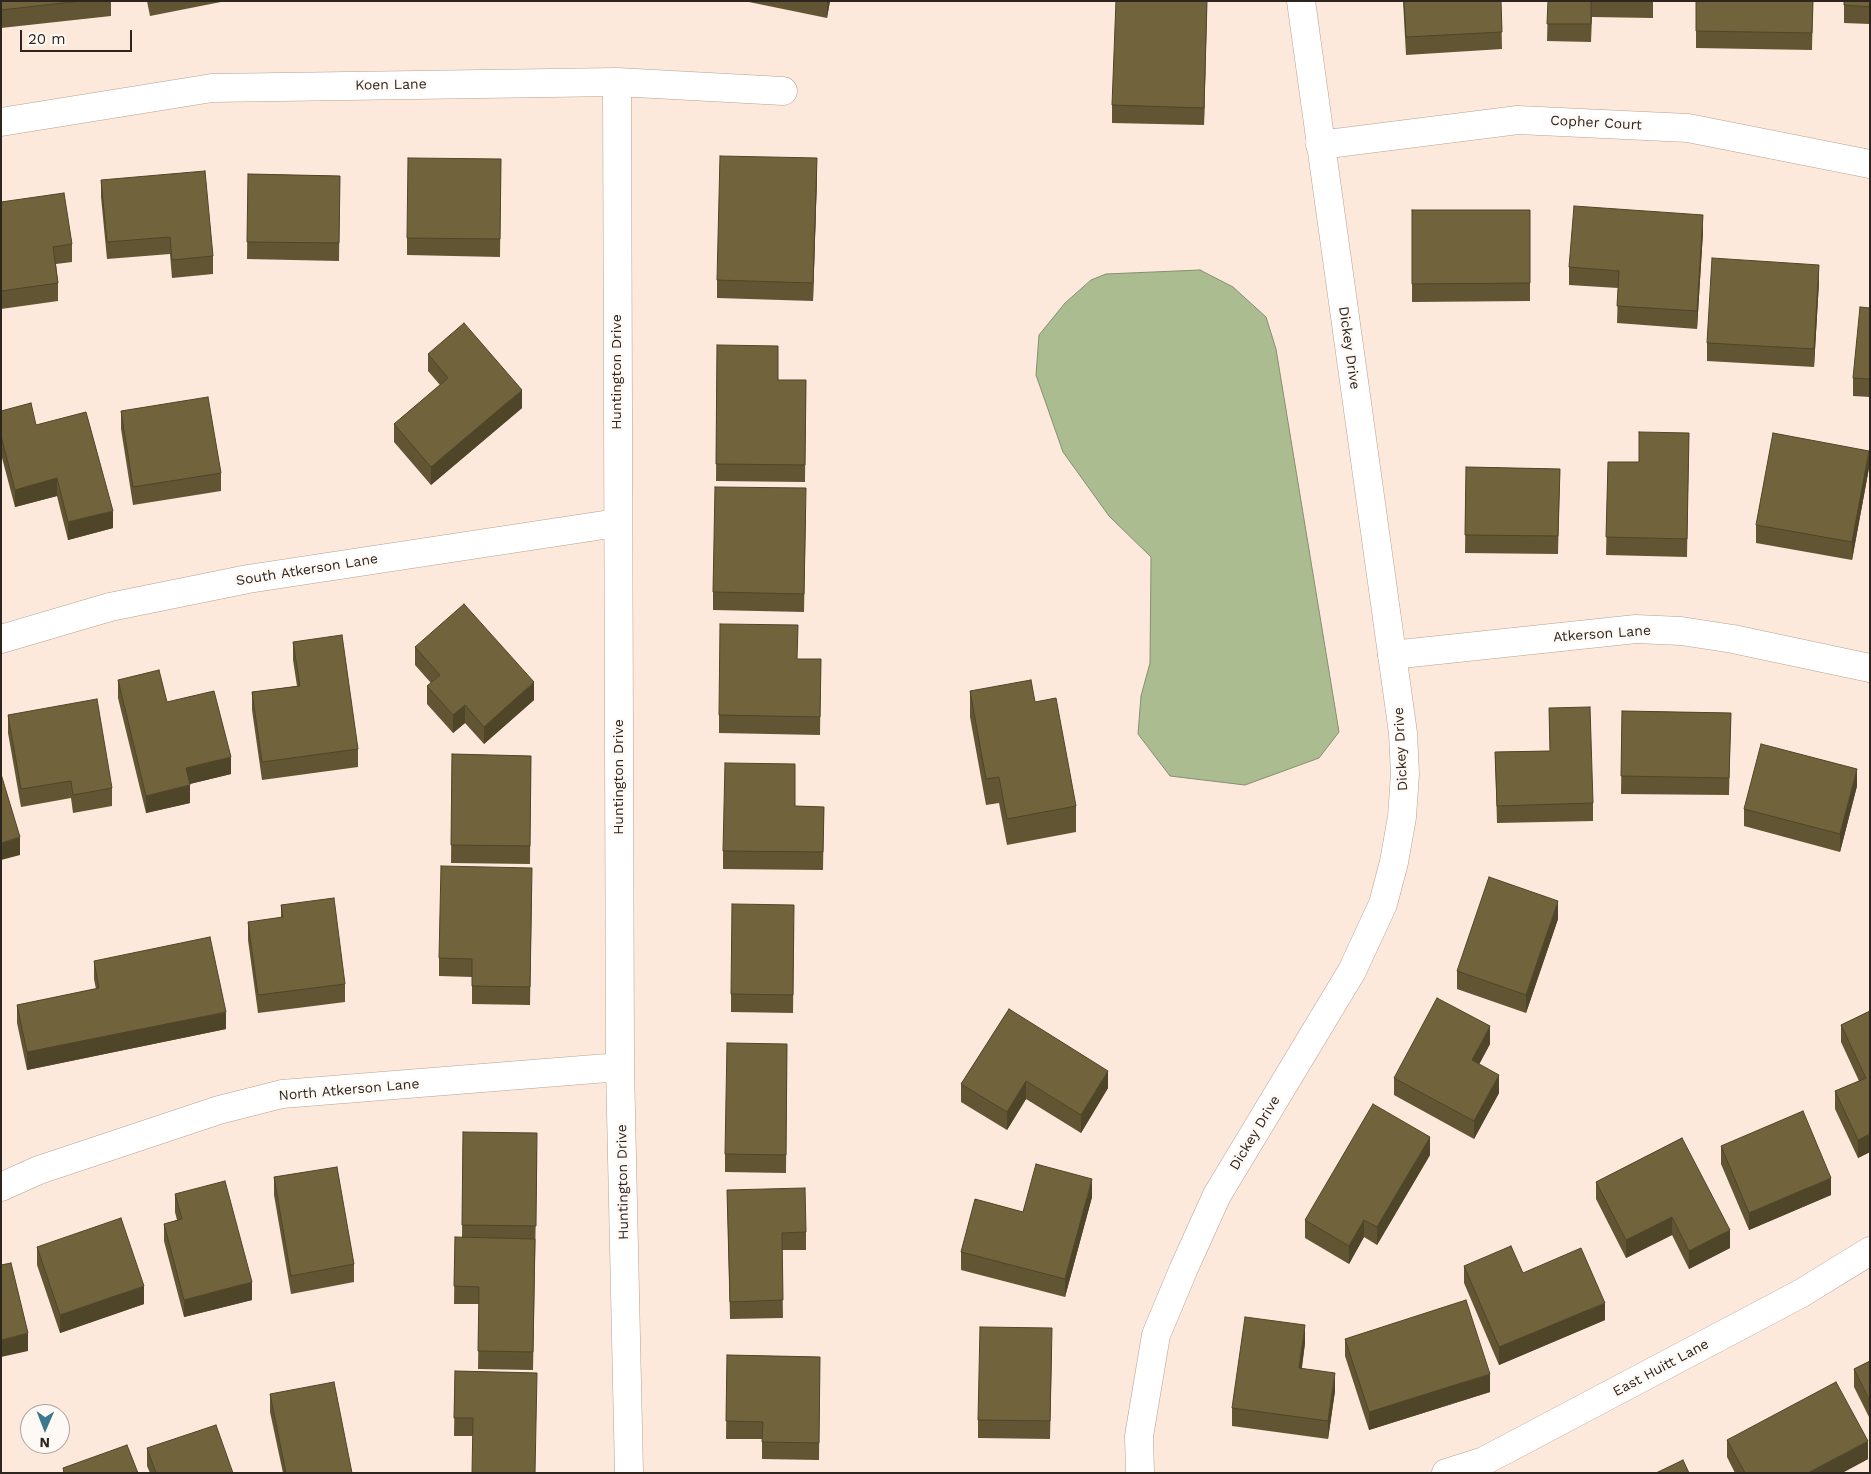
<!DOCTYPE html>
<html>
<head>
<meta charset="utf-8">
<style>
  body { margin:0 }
  #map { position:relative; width:1871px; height:1474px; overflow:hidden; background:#fce9db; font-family:"Work Sans",sans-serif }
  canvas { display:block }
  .frame { position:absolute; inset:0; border:2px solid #2e251f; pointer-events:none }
  .north { position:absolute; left:20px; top:1404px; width:50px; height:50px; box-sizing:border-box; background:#fef9f5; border:1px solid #aba49f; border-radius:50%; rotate:181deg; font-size:14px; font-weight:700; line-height:20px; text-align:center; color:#2e251f }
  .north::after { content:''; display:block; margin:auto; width:18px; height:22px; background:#3c798f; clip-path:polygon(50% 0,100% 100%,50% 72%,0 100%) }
  .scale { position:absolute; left:20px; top:30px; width:112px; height:22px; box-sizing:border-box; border:2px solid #2e251f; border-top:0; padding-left:6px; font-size:15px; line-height:18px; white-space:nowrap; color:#2e251f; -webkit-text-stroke:4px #fef9f5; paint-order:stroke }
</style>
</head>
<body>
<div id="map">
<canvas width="1871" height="1474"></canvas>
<div class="frame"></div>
<div class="north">N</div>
<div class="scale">20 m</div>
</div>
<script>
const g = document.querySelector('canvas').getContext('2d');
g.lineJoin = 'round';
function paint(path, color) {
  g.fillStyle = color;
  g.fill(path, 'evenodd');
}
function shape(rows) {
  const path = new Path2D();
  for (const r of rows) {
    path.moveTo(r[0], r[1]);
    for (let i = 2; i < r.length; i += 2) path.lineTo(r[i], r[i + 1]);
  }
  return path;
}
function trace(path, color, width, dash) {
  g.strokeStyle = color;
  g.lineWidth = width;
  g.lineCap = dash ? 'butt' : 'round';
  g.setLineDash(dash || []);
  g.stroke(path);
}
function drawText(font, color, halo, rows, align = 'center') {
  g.font = font + ' "Work Sans",sans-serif';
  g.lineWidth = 5;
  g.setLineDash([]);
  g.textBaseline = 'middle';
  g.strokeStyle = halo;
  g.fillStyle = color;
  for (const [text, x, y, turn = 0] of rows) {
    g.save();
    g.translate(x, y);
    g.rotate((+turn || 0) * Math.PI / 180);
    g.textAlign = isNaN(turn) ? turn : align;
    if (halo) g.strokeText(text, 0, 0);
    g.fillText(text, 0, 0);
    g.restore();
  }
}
const water = shape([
  [1200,270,1233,287,1266,317,1276,349,1339,732,1319,758,1245,785,1170,776,1138,734,1141,696,1150,663,1151,557,1109,516,1063,452,1036,375,1039,335,1065,303,1091,280,1106,274,1200,270]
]);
const street = shape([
  [617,82,620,1067,629,1473],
  [1,122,212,88,617,82,783,91],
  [1320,145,1518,120,1688,128,1870,164],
  [1,639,110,607,248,579,617,523],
  [1392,655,1636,629,1681,631,1733,639,1870,668],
  [1,1187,39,1170,219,1110,282,1094,620,1067]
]);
const secondary = shape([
  [1140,1473,1139,1436,1156,1335,1184,1268,1217,1195,1352,971,1383,904,1394,862,1402,817,1405,774,1403,733,1301,1],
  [1446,1473,1484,1461,1800,1294,1870,1251]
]);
const wall = shape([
  [1,1,111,1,111,16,1,28],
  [147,1,226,1,150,16],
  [744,1,830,1,827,18],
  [1207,1,1204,125,1112,123,1112,105],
  [1403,1,1501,1,1502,49,1406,55],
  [1548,1,1653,1,1653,18,1592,17,1591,42,1547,41],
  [1696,1,1813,1,1812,50,1696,48],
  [1844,1,1870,1,1870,24,1844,23],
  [501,159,500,257,407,255,407,238],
  [248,174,340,176,339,261,247,259],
  [817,176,813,301,717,298,717,280],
  [101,180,213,256,213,274,172,278,170,254,107,259,101,197],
  [1,202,72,244,72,262,56,264,58,283,58,301,1,309],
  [1412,210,1530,210,1530,301,1412,302],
  [1703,232,1697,329,1617,323,1618,288,1569,285,1569,267],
  [1819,282,1814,367,1707,361,1707,343],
  [1870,308,1870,397,1853,396,1853,378],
  [717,345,778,380,806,380,805,482,716,481],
  [428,354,522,408,431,485,394,442,394,424,440,385,428,371],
  [1,411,36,425,113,528,68,540,57,496,15,507,1,454],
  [121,411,221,473,221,491,133,505,121,429],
  [1689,433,1687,557,1606,555,1608,462,1639,462],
  [1466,467,1560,469,1558,554,1465,553],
  [1869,468,1852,560,1756,543,1756,525],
  [806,506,804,612,713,610,713,592],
  [293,642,358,749,358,767,262,780,252,710,252,692,297,686,293,660],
  [415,647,534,700,484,744,465,723,453,733,427,704,427,686,431,683,415,665],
  [798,659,821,659,820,735,719,733,719,715],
  [118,680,167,702,231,774,189,784,190,803,146,813,118,698],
  [970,691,1035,702,1076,806,1076,832,1007,845,999,803,986,805,970,717],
  [1549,708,1593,803,1593,821,1497,823,1495,752,1550,751],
  [1622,711,1731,713,1729,795,1621,794],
  [8,715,112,788,112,806,73,813,71,798,21,807,8,733],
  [452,754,531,756,530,864,451,863],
  [1857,786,1840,852,1744,826,1744,809],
  [795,806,824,807,823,870,723,869,723,851],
  [532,886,530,1005,472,1004,472,977,439,976,439,958],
  [281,905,345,984,345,1002,258,1013,248,940,248,922,281,918],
  [1558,919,1526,1013,1457,989,1457,971],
  [794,923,793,1013,731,1012,731,994],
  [94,961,226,1029,27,1070,17,1023,17,1005,96,989,94,979],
  [1009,1009,1108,1088,1081,1133,1026,1099,1007,1130,961,1102,961,1084],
  [1870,1011,1870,1152,1858,1158,1835,1109,1835,1091,1859,1081,1841,1042,1841,1025],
  [787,1044,786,1173,725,1172,725,1154],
  [1490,1044,1479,1064,1499,1093,1474,1139,1394,1095,1394,1078],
  [463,1132,537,1151,533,1370,478,1369,479,1304,454,1304,455,1237,462,1238],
  [1682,1138,1730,1248,1689,1269,1672,1235,1626,1258,1596,1199,1596,1182],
  [1721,1146,1831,1195,1749,1230,1721,1164],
  [1430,1155,1377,1245,1364,1237,1349,1264,1305,1238,1305,1220],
  [274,1177,354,1264,354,1282,291,1294,274,1195],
  [727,1190,806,1232,806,1250,782,1250,783,1318,730,1319],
  [175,1194,252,1300,184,1317,164,1241,164,1224,177,1220,175,1212],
  [1092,1197,1065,1297,961,1270,961,1252,1023,1212],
  [37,1247,144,1304,60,1333,37,1265],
  [1464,1266,1523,1273,1605,1320,1499,1365,1464,1283],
  [1345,1339,1490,1392,1369,1430,1345,1356],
  [1305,1343,1302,1368,1335,1391,1328,1439,1232,1426,1232,1408],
  [1052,1346,1050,1439,978,1438,978,1420],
  [727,1355,820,1357,819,1460,762,1459,762,1439,726,1439],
  [1870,1361,1870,1419,1854,1387,1854,1369],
  [455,1371,537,1373,472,1436,454,1436],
  [270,1394,352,1473,283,1473,270,1412],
  [1727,1440,1868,1459,1842,1473,1735,1473,1727,1457],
  [147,1448,233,1473,150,1473,147,1466]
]);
const shadedWall = shape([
  [827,1,830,1,827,18],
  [1207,1,1207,10,1204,125,1204,108],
  [817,158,817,176,813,301,813,283],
  [1703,215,1703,232,1697,329,1697,311],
  [1819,265,1819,282,1814,367,1814,349],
  [522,390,522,408,431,485,431,467],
  [1869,451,1869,468,1852,560,1852,542],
  [57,478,57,496,15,507,15,490],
  [113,511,113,528,68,540,68,522],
  [534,682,534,700,484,744,484,727],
  [465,705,465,723,453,733,453,715],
  [231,757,231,774,186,785,186,768],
  [1857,769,1857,786,1840,852,1840,834],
  [190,785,190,803,146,813,146,796],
  [20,837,20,855,1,860,1,843],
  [1558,901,1558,919,1526,1013,1526,995],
  [226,1012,226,1029,27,1070,27,1052],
  [1490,1026,1490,1044,1472,1078,1472,1060],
  [1108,1071,1108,1088,1081,1133,1081,1115],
  [1499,1075,1499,1093,1474,1139,1474,1121],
  [1026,1081,1026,1099,1007,1130,1007,1112],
  [1870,1134,1870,1152,1858,1158,1858,1140],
  [1430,1137,1430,1155,1377,1245,1377,1227],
  [1831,1178,1831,1195,1749,1230,1749,1213],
  [1092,1179,1092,1197,1065,1297,1065,1279],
  [1672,1217,1672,1235,1626,1258,1626,1240],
  [1364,1220,1364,1237,1349,1264,1349,1246],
  [1730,1230,1730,1248,1689,1269,1689,1251],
  [252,1282,252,1300,184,1317,184,1300],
  [144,1286,144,1304,60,1333,60,1315],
  [1605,1303,1605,1320,1499,1365,1499,1347],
  [1305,1325,1305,1343,1299,1386,1299,1368],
  [28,1333,28,1351,1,1357,1,1340],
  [1335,1373,1335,1391,1328,1439,1328,1421],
  [1490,1374,1490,1392,1369,1430,1369,1412],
  [1868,1441,1868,1459,1842,1473,1808,1473]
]);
const building = shape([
  [1,1,81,1,1,10,1,1],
  [1116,1,1207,1,1204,108,1112,105,1116,1],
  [1404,1,1501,1,1502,32,1406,37,1404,1],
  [1548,1,1591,1,1591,24,1547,24,1548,1],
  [1696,1,1813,1,1812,33,1696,31,1696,1],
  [1844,1,1870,1,1870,7,1844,5,1844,1],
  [720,156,817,158,813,283,717,280,720,156],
  [408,158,501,159,500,239,407,238,408,158],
  [205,171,213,256,172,260,170,237,107,242,101,180,205,171],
  [248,174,340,176,339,243,247,242,248,174],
  [64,193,72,244,53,247,58,283,1,291,1,202,64,193],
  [1574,206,1703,215,1697,311,1617,306,1619,271,1569,267,1574,206],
  [1412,210,1530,210,1530,283,1412,284,1412,210],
  [1712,258,1819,265,1814,349,1707,343,1712,258],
  [1860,307,1870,308,1870,379,1853,378,1860,307],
  [464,323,522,390,431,467,394,424,448,378,428,354,464,323],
  [717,345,778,346,778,380,806,380,805,465,716,464,717,345],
  [208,397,221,473,133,487,121,411,208,397],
  [31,403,36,425,86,412,113,511,68,522,57,478,15,490,1,436,1,411,31,403],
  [1639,432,1689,433,1687,539,1606,537,1608,462,1639,462,1639,432],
  [1773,433,1869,451,1852,542,1756,525,1773,433],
  [1466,467,1560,469,1558,536,1465,535,1466,467],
  [715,487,806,488,804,594,713,592,715,487],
  [464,604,534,682,484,727,465,705,453,715,427,686,440,675,415,647,464,604],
  [720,624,798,625,797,659,821,659,820,717,719,715,720,624],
  [342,635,358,749,262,762,252,692,300,686,293,642,342,635],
  [159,670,167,702,214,691,231,757,186,768,190,785,146,796,118,680,159,670],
  [1031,680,1035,702,1056,698,1076,806,1007,819,999,777,986,779,970,691,1031,680],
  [97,699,112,788,73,795,71,781,21,789,8,715,97,699],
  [1590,707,1593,803,1497,806,1495,752,1550,751,1549,708,1590,707],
  [1622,711,1731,713,1729,778,1621,776,1622,711],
  [1761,744,1857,769,1840,834,1744,809,1761,744],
  [452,754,531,756,530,846,451,845,452,754],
  [725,763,795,764,795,806,824,807,823,852,723,851,725,763],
  [1,774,20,837,1,843,1,774],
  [441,866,532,868,530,987,472,986,472,959,439,958,441,866],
  [1489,877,1558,901,1526,995,1457,971,1489,877],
  [334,898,345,984,258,995,248,922,283,917,281,905,334,898],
  [732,904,794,905,793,995,731,994,732,904],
  [210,937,226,1012,27,1052,17,1005,99,988,94,961,210,937],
  [1437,998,1490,1026,1472,1060,1499,1075,1474,1121,1394,1078,1437,998],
  [1009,1009,1108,1071,1081,1115,1026,1081,1007,1112,961,1084,1009,1009],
  [1870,1011,1870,1134,1858,1140,1835,1091,1866,1078,1841,1025,1870,1011],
  [727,1043,787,1044,786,1155,725,1154,727,1043],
  [1373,1104,1430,1137,1377,1227,1364,1220,1349,1246,1305,1220,1373,1104],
  [1803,1111,1831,1178,1749,1213,1721,1146,1803,1111],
  [463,1132,537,1133,536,1226,462,1225,463,1132],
  [1682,1138,1730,1230,1689,1251,1672,1217,1626,1240,1596,1182,1682,1138],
  [1036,1164,1092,1179,1065,1279,961,1252,975,1199,1023,1212,1036,1164],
  [337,1167,354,1264,291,1276,274,1177,337,1167],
  [225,1181,252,1282,184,1300,164,1224,182,1219,175,1194,225,1181],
  [805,1188,806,1232,782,1233,783,1300,730,1302,727,1190,805,1188],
  [121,1218,144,1286,60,1315,37,1247,121,1218],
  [455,1237,535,1239,533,1352,478,1351,479,1287,454,1286,455,1237],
  [1511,1246,1523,1273,1581,1248,1605,1303,1499,1347,1464,1266,1511,1246],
  [11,1263,28,1333,1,1340,1,1265,11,1263],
  [1466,1300,1490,1374,1369,1412,1345,1339,1466,1300],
  [1245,1317,1305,1325,1299,1368,1335,1373,1328,1421,1232,1408,1245,1317],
  [980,1327,1052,1328,1050,1421,978,1420,980,1327],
  [727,1355,820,1357,819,1443,762,1442,763,1422,726,1421,727,1355],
  [1870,1361,1870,1401,1854,1369,1870,1361],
  [455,1371,537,1373,535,1473,472,1473,473,1418,454,1418,455,1371],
  [334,1382,352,1473,286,1473,270,1394,334,1382],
  [1836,1382,1868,1441,1808,1473,1745,1473,1727,1440,1836,1382],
  [216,1425,233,1473,156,1473,147,1448,216,1425],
  [127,1445,138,1473,64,1473,63,1468,127,1445],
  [1683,1460,1689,1473,1656,1473,1683,1460]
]);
const streetNames = [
  ["Koen Lane",391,85,-1],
  ["Copher Court",1596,123,3],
  ["Dickey Drive",1349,348,82],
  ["Huntington Drive",617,372,-90],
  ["South Atkerson Lane",307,570,-9],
  ["Atkerson Lane",1602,634,-4],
  ["Dickey Drive",1401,749,-93],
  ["Huntington Drive",619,777,-90],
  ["North Atkerson Lane",349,1090,-5],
  ["Dickey Drive",1255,1133,-59],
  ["Huntington Drive",623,1182,-91],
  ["East Huitt Lane",1661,1368,-28]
];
paint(water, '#acbc91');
trace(water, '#868f6f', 1);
trace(street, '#b7a191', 29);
trace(secondary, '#b7a191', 29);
trace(street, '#fff', 28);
trace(secondary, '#fff', 28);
paint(wall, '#615533');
paint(shadedWall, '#4f4529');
paint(building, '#71633b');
trace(building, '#4f4529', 1);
drawText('14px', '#2e251f', '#fef9f5', streetNames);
</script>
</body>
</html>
